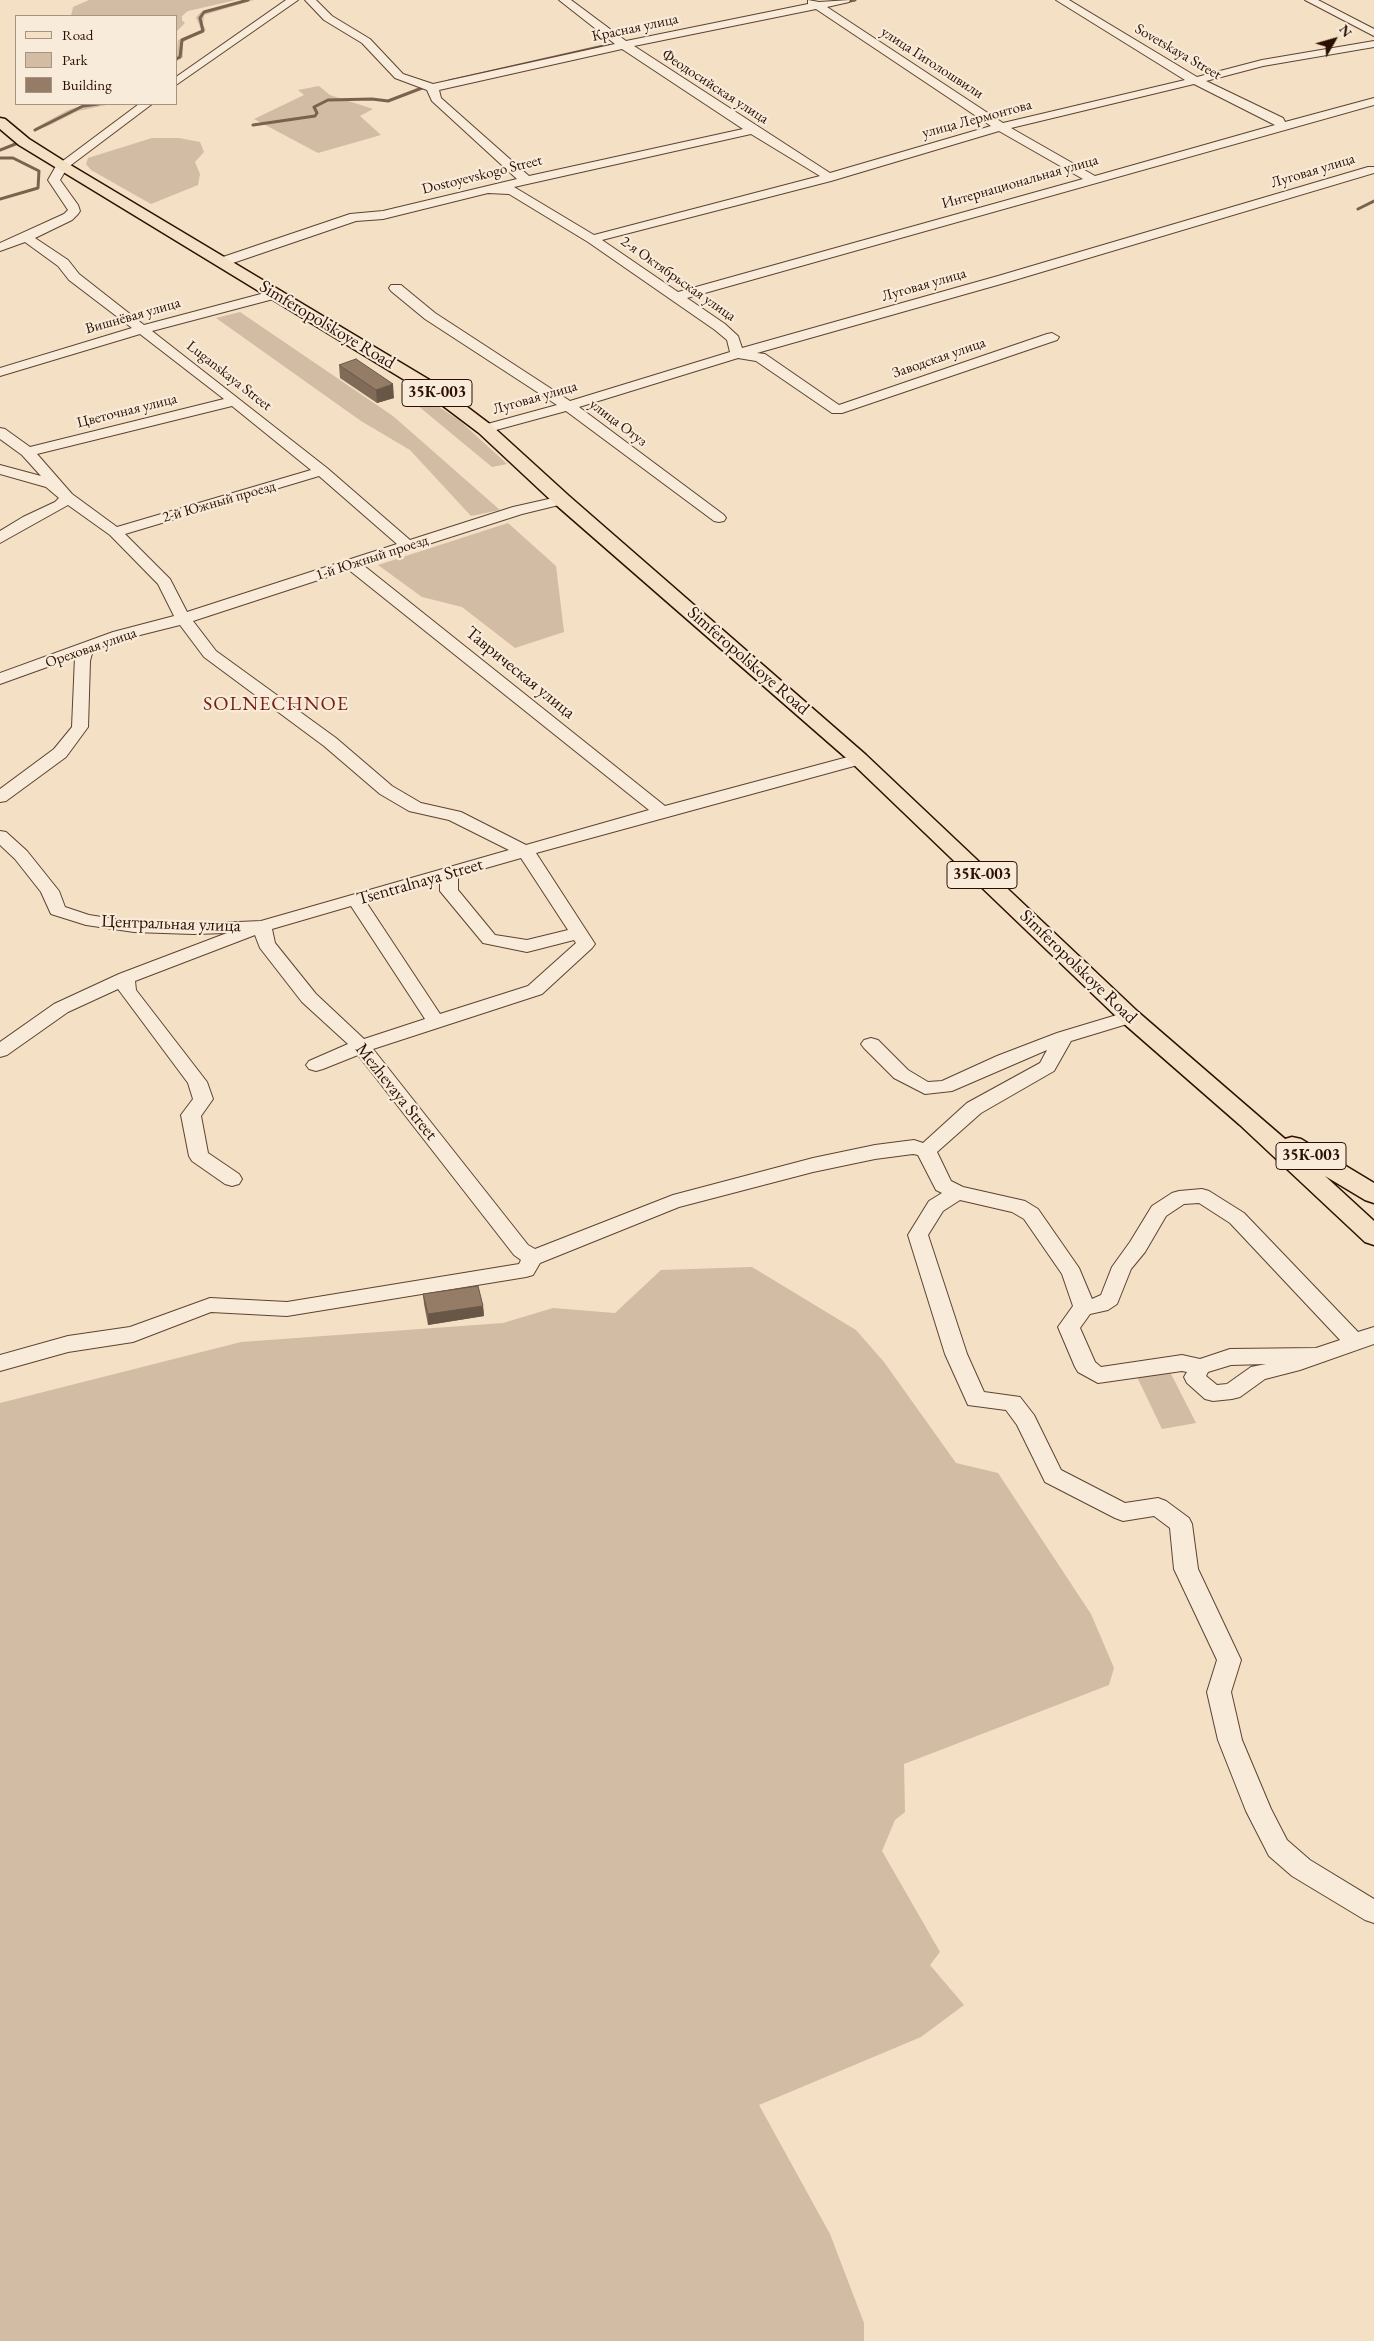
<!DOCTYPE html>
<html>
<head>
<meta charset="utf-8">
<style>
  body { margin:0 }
  #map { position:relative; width:1374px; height:2341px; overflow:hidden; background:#f4e0c5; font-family:"EB Garamond",serif }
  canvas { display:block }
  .legend { position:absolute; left:15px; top:15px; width:162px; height:90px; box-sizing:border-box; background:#f8ebd9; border:1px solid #a69382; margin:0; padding:6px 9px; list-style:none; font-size:15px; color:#2b0f00 }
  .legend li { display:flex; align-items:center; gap:10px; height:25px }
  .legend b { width:25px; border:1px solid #a69382 }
  .north { position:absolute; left:1309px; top:15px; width:50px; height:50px; -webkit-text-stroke:4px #f8ebd9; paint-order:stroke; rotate:52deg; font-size:14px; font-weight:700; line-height:20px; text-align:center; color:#2b0f00 }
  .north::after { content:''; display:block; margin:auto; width:18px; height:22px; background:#2b0f00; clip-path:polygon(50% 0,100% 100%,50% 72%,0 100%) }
</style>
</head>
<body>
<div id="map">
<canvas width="1374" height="2341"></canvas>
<ul class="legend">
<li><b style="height:6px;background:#f4e0c5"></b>Road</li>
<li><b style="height:14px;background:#d2bca4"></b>Park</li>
<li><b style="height:14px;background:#947c66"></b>Building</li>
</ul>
<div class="north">N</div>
</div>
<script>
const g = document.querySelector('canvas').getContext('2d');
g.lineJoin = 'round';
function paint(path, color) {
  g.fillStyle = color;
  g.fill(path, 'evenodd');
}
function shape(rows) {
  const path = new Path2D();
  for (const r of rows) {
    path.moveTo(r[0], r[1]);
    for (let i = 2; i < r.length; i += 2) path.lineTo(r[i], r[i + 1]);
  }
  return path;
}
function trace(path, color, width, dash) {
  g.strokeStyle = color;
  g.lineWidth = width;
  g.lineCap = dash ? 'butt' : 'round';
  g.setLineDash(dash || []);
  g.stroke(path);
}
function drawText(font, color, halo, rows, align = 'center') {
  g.font = font + ' "EB Garamond",serif';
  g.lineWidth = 4.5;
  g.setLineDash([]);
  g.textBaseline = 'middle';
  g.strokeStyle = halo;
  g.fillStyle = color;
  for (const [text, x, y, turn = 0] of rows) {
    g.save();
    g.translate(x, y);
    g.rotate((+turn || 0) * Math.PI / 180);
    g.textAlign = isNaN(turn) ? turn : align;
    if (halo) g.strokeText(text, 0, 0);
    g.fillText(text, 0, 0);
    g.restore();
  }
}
const green = shape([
  [89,0,236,0,188,11,182,16,182,20,185,23,176,32,176,16,71,16,73,7],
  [246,0,254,0,204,15,203,24,206,30,183,42,183,57,176,62,178,40,201,30,196,17,201,12],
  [319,86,330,95,373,109,360,116,381,135,318,153,254,119,304,95,298,90],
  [87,104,111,104,78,111,48,126,37,130,35,128,68,110],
  [152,138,179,138,200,142,204,152,195,162,200,174,198,185,151,204,91,170,86,164,88,158],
  [240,312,393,416,500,510,471,516,410,450,361,421,216,318],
  [422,396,459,420,507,464,492,467,417,405],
  [508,523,556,566,564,632,515,648,462,607,422,597,378,565],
  [752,1267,856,1330,884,1362,956,1463,998,1473,1091,1614,1114,1668,1109,1685,904,1764,905,1812,895,1820,882,1851,940,1952,930,1965,964,2005,921,2037,759,2105,830,2234,864,2323,864,2341,0,2341,0,1403,241,1342,503,1323,553,1308,615,1313,661,1270],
  [1170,1372,1196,1423,1162,1429,1137,1377]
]);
const stream = shape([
  [845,2,855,0],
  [176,59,180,57,182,40,203,31,200,18,204,12,248,0],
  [449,81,608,45],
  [253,125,315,116,317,113,314,107,328,100,372,99,388,101,422,88],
  [35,130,83,106,98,104],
  [0,150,18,143],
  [0,158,13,158,39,171,38,188,0,199],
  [1358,209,1374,201]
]);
const minor = shape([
  [286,0,298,0,176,85,176,77,286,0],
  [305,0,316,0,332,16,370,39,403,74,433,84,615,44,559,0,571,0,626,41,808,4,808,0,819,2,850,0,849,2,827,7,1003,123,1185,80,1056,0,1069,0,1197,77,1262,60,1374,41,1374,47,1263,66,1206,81,1283,118,1285,122,1374,98,1374,105,687,298,725,324,738,336,742,348,998,276,1368,167,1374,167,1374,173,1008,282,757,353,765,354,839,405,1047,334,1052,333,1059,337,1057,340,842,413,832,413,756,361,738,358,579,407,724,515,726,518,724,521,719,522,714,521,566,411,485,433,478,429,480,426,557,405,425,319,391,291,389,288,391,285,401,285,435,313,570,401,730,352,727,340,715,330,588,242,509,194,488,193,383,219,356,221,227,265,217,265,216,262,217,259,350,214,383,211,517,179,432,101,427,90,395,78,362,43,324,20,305,0],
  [816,9,991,126,830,173,634,46,816,9],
  [622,49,743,129,529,176,441,98,439,90,622,49],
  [1194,84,1275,125,1095,176,1011,128,1194,84],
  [999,131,1083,179,678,292,602,240,831,181,999,131],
  [751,134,820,176,594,235,514,187,751,134],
  [1305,0,1318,0,1374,29,1374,36,1305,0],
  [139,104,152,104,67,168,60,180,78,205,80,211,78,214,72,220,35,238,68,260,79,274,144,325,276,290,281,291,283,294,281,297,152,331,327,468,410,540,513,507,562,496,569,500,567,503,522,514,363,565,665,806,859,754,865,755,867,759,865,763,536,853,595,944,592,948,542,994,373,1049,528,1245,535,1249,673,1195,813,1158,875,1145,914,1140,923,1143,967,1103,1040,1063,1047,1050,952,1091,925,1094,894,1078,864,1048,861,1044,864,1040,871,1038,878,1040,908,1070,928,1082,942,1081,997,1056,1057,1033,1130,1011,1137,1013,1139,1017,1137,1021,1071,1041,1054,1071,981,1113,937,1152,951,1181,963,1187,1025,1201,1038,1209,1079,1268,1092,1299,1101,1295,1112,1267,1130,1242,1152,1206,1172,1193,1179,1191,1202,1189,1209,1191,1244,1213,1358,1332,1374,1327,1374,1344,1300,1370,1265,1379,1240,1397,1232,1399,1213,1401,1205,1399,1187,1383,1184,1377,1187,1372,1182,1371,1098,1383,1078,1372,1075,1367,1058,1327,1073,1306,1062,1274,1024,1219,1012,1212,960,1200,943,1211,928,1235,967,1354,984,1392,1020,1397,1034,1415,1061,1470,1125,1503,1158,1498,1166,1501,1189,1518,1192,1524,1198,1569,1241,1660,1231,1692,1242,1740,1271,1809,1287,1840,1310,1860,1374,1899,1374,1923,1365,1920,1292,1876,1269,1856,1246,1811,1218,1740,1207,1692,1217,1660,1174,1569,1170,1528,1154,1516,1123,1521,1115,1518,1045,1482,1017,1425,1006,1410,968,1405,945,1354,908,1235,929,1201,942,1193,936,1190,918,1155,913,1154,875,1159,813,1172,679,1207,540,1263,533,1275,526,1277,287,1316,211,1312,133,1342,68,1352,0,1371,0,1355,68,1336,130,1327,210,1298,287,1302,519,1264,521,1260,514,1255,358,1055,323,1069,316,1071,309,1069,306,1065,309,1061,348,1044,302,1002,260,948,255,935,135,981,136,990,207,1082,213,1099,201,1116,208,1153,239,1174,242,1179,239,1184,232,1186,225,1184,192,1161,189,1156,181,1115,193,1099,188,1083,118,989,68,1012,7,1055,0,1057,0,1042,54,1004,119,974,227,933,193,934,134,932,86,925,51,914,41,892,15,859,0,845,0,831,6,832,27,851,59,891,65,907,89,915,134,922,193,924,261,921,509,850,449,820,409,811,380,794,324,746,204,657,180,625,124,639,93,650,90,661,88,727,66,757,6,801,0,802,0,789,54,749,72,727,75,657,0,684,0,673,113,632,174,616,158,584,110,535,68,505,0,543,0,531,23,517,55,502,59,498,46,487,0,474,0,465,41,476,22,455,0,439,0,428,5,429,30,447,224,399,140,334,0,376,0,368,132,328,69,280,58,266,25,242,0,251,0,243,64,214,68,210,48,180,56,166,139,104],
  [232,406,311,470,117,527,72,494,37,454,232,406],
  [319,476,397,544,187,612,170,579,125,534,319,476],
  [349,570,649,810,526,845,461,812,421,803,392,786,336,738,216,651,193,621,349,570],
  [521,858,568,930,527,940,495,935,458,890,458,876,521,858],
  [440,881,440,891,483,943,527,952,574,940,576,943,528,986,440,1014,366,902,440,881],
  [351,906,425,1019,364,1039,316,994,275,943,272,929,351,906],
  [1199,1203,1230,1223,1340,1340,1316,1348,1230,1349,1200,1359,1182,1355,1101,1367,1095,1362,1080,1328,1090,1314,1108,1310,1117,1304,1131,1269,1145,1252,1166,1216,1184,1204,1199,1203],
  [1266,1364,1251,1367,1227,1384,1217,1385,1206,1376,1208,1372,1231,1365,1266,1364]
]);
const major = shape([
  [0,118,5,119,29,139,67,163,438,385,491,425,569,496,866,755,1138,1012,1285,1139,1292,1137,1301,1139,1374,1183,1374,1203,1365,1200,1325,1176,1374,1221,1374,1245,1365,1242,1240,1125,1122,1022,852,763,555,504,479,433,426,393,19,145,0,129,0,118]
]);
const wall = shape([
  [339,365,394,398,377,403,340,378],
  [423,1294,483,1306,484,1316,428,1325,424,1304]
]);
const shadedWall = shape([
  [393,384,394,398,377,403,376,390],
  [483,1306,484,1316,428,1325,428,1314]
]);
const building = shape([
  [356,359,393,384,376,390,339,365,356,359],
  [478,1286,483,1306,428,1314,423,1294,478,1286]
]);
const farStreetnames = [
  ["Красная улица",635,28,-12],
  ["Sovetskaya Street",1178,52,30],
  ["улица Гиголошвили",932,63,33],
  ["Феодосийская улица",715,87,33],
  ["улица Лермонтова",977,119,-15],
  ["Луговая улица",1313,171,-17],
  ["Dostoyevskogo Street",482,175,-14],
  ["Интернациональная улица",1020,182,-16],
  ["2-я Октябрьская улица",678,279,35],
  ["Луговая улица",924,285,-16],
  ["Вишнёвая улица",133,316,-16],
  ["Заводская улица",939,358,-19],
  ["Luganskaya Street",229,376,38],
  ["Луговая улица",535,398,-16],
  ["Цветочная улица",127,411,-14],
  ["улица Отуз",618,423,37],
  ["2-й Южный проезд",219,502,-16],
  ["1-й Южный проезд",372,558,-18],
  ["Ореховая улица",91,648,-19]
];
const shields = [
  [437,393,70],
  [982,875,70],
  [1311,1156,70]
];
const shieldNames = [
  ["35К-003",437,393],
  ["35К-003",982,875],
  ["35К-003",1311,1156]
];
const streetNames = [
  ["Simferopolskoye Road",327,325,31],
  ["Simferopolskoye Road",748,661,41],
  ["Таврическая улица",520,673,39],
  ["Tsentralnaya Street",420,882,-16],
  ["Центральная улица",171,924,2],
  ["Simferopolskoye Road",1078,967,44],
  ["Mezhevaya Street",396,1092,51]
];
const quarterNames = [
  ["SOLNECHNOE",276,705]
];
paint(green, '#d2bca4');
trace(stream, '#7b624e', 3);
trace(minor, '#5d4331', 2);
trace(major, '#2b0f00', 3);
paint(minor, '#f8ebd9');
paint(major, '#f4e0c5');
paint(wall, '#7f6b58');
paint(shadedWall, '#685747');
paint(building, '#947c66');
trace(building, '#685747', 1);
drawText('15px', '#2b0f00', '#f8ebd9', farStreetnames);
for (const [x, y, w] of shields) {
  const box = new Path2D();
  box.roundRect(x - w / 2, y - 13.5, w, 27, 4);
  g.fillStyle = '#f8ebd9';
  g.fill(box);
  trace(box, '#2b0f00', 1);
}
drawText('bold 16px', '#2b0f00', null, shieldNames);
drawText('18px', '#2b0f00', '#f8ebd9', streetNames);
g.letterSpacing = '1px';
drawText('20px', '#7a1f14', '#f8ebd9', quarterNames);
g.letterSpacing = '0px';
</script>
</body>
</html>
